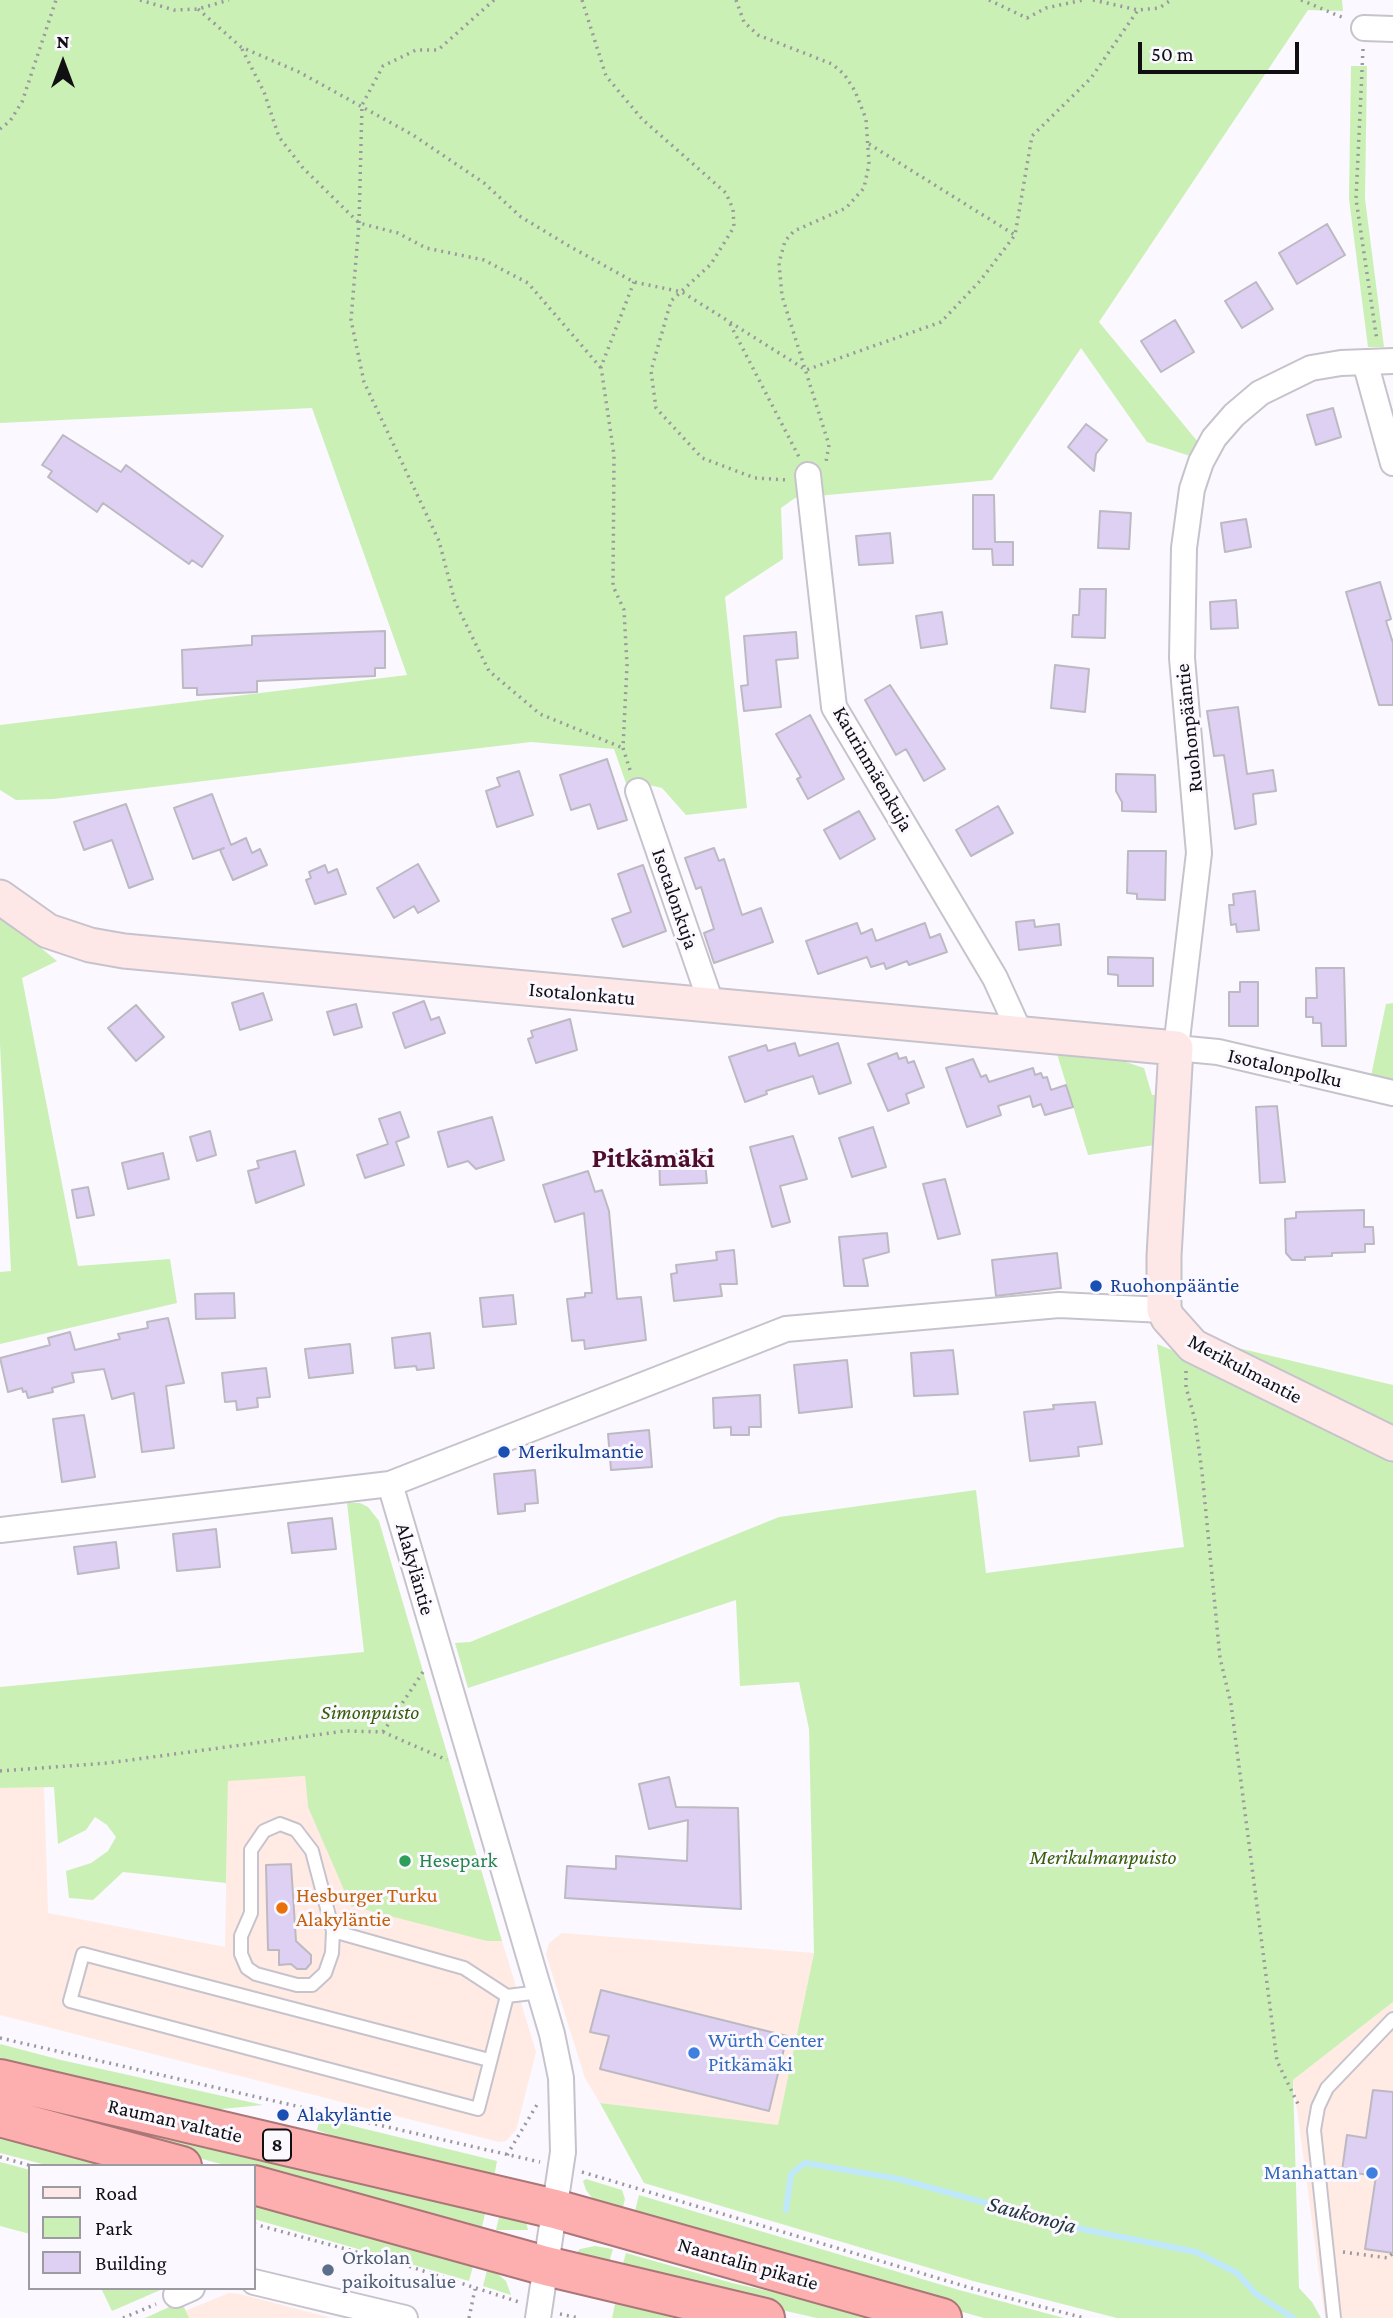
<!DOCTYPE html>
<html>
<head>
<meta charset="utf-8">
<style>
  body { margin:0 }
  #map { position:relative; width:1393px; height:2318px; overflow:hidden; background:#fbf8ff; font-family:"Crimson Pro",serif }
  canvas { display:block }
  .legend { position:absolute; left:28px; top:2164px; width:228px; height:126px; box-sizing:border-box; background:#fbf8ff; border:2px solid #9d9ba0; margin:0; padding:9px 12px; list-style:none; font-size:21px; color:#100f12 }
  .legend li { display:flex; align-items:center; gap:14px; height:35px }
  .legend b { width:35px; border:2px solid #9d9ba0 }
  .north { position:absolute; left:28px; top:28px; width:70px; height:70px; -webkit-text-stroke:5px #fbf8ff; paint-order:stroke; rotate:0deg; font-size:19px; font-weight:700; line-height:28px; text-align:center; color:#100f12 }
  .north::after { content:''; display:block; margin:auto; width:24px; height:32px; background:#100f12; clip-path:polygon(50% 0,100% 100%,50% 72%,0 100%) }
  .scale { position:absolute; left:1138px; top:42px; width:161px; height:32px; box-sizing:border-box; border:4px solid #100f12; border-top:0; padding-left:9px; font-size:21px; line-height:24px; white-space:nowrap; color:#100f12; -webkit-text-stroke:5px #fbf8ff; paint-order:stroke }
</style>
</head>
<body>
<div id="map">
<canvas width="1393" height="2318"></canvas>
<ul class="legend">
<li><b style="height:9px;background:#fee7e7"></b>Road</li>
<li><b style="height:19px;background:#cbf0b6"></b>Park</li>
<li><b style="height:19px;background:#ded0f2"></b>Building</li>
</ul>
<div class="north">N</div>
<div class="scale">50 m</div>
</div>
<script>
const g = document.querySelector('canvas').getContext('2d');
g.lineJoin = 'round';
function paint(path, color) {
  g.fillStyle = color;
  g.fill(path, 'evenodd');
}
function shape(rows) {
  const path = new Path2D();
  for (const r of rows) {
    path.moveTo(r[0], r[1]);
    for (let i = 2; i < r.length; i += 2) path.lineTo(r[i], r[i + 1]);
  }
  return path;
}
function trace(path, color, width, dash) {
  g.strokeStyle = color;
  g.lineWidth = width;
  g.lineCap = dash ? 'butt' : 'round';
  g.setLineDash(dash || []);
  g.stroke(path);
}
function drawText(font, color, halo, rows, align = 'center') {
  g.font = font + ' "Crimson Pro",serif';
  g.lineWidth = 6;
  g.setLineDash([]);
  g.textBaseline = 'middle';
  g.strokeStyle = halo;
  g.fillStyle = color;
  for (const [text, x, y, turn = 0] of rows) {
    g.save();
    g.translate(x, y);
    g.rotate((+turn || 0) * Math.PI / 180);
    g.textAlign = isNaN(turn) ? turn : align;
    if (halo) g.strokeText(text, 0, 0);
    g.fillText(text, 0, 0);
    g.restore();
  }
}
const commercial = shape([
  [305,1776,308,1807,487,1941,502,1941,536,2052,516,2130,506,2141,499,2142,0,2015,0,1788,44,1787,48,1913,225,1947,228,1780],
  [562,1933,814,1953,778,2126,600,2103,585,2078,546,1954,549,1943],
  [1393,2002,1393,2318,1325,2318,1293,2080],
  [229,2293,240,2294,332,2318,168,2318]
]);
const green = shape([
  [0,0,1342,0,1343,11,1308,10,1099,322,1198,442,1190,456,1147,442,1081,348,992,480,795,498,781,508,783,559,725,597,747,808,686,815,662,788,645,784,628,789,614,749,531,742,53,799,16,800,0,790,0,725,407,675,312,408,0,423],
  [1351,66,1367,66,1365,199,1384,347,1368,347,1349,199],
  [0,915,57,961,22,978,78,1266,170,1259,177,1303,0,1344,0,1272,11,1271,0,1044],
  [1393,1003,1393,1081,1371,1076,1386,1004],
  [1057,1054,1120,1060,1144,1068,1152,1095,1158,1095,1155,1145,1088,1155],
  [1157,1344,1198,1361,1393,1459,1393,2002,1293,2080,1299,2288,1312,2302,1321,2318,1117,2318,973,2281,644,2183,600,2103,778,2125,814,1953,809,1729,799,1682,740,1686,736,1600,468,1688,455,1643,470,1642,779,1517,976,1490,986,1573,1184,1547],
  [1234,1347,1393,1385,1393,1427],
  [347,1503,360,1503,368,1507,379,1521,502,1941,487,1941,351,1906,308,1807,305,1776,228,1781,226,1883,123,1872,93,1900,69,1898,66,1871,91,1863,108,1851,116,1837,107,1825,95,1817,86,1830,58,1844,54,1787,0,1788,0,1687,364,1652],
  [0,2044,61,2060,263,2105,201,2111,0,2059],
  [0,2091,487,2205,482,2227,321,2183,254,2172,254,2166,228,2166,0,2104],
  [320,2118,497,2161,493,2183,405,2161,317,2130],
  [0,2136,115,2166,50,2166,0,2153],
  [0,2162,30,2170,30,2234,0,2226],
  [586,2179,622,2190,625,2199,621,2215,597,2204,586,2190,583,2181],
  [639,2195,959,2290,1064,2318,984,2318,633,2219],
  [254,2198,475,2259,469,2281,254,2219],
  [501,2209,526,2222,528,2230,496,2230],
  [595,2246,613,2249,607,2270,575,2254,580,2249],
  [626,2253,732,2283,889,2318,817,2318,620,2274],
  [488,2266,506,2281,511,2295,483,2286],
  [101,2288,165,2288,112,2311],
  [616,2299,631,2301,673,2318,612,2318],
  [178,2303,184,2307,189,2318,145,2318]
]);
const stream = shape([
  [786,2210,791,2174,805,2163,899,2179,1077,2228,1196,2252,1237,2273,1256,2294,1293,2318]
]);
const building = shape([
  [1327,224,1345,255,1297,284,1279,253,1327,224],
  [1256,282,1273,309,1242,328,1225,301,1256,282],
  [1175,320,1194,352,1161,372,1141,341,1175,320],
  [1333,408,1341,437,1316,445,1307,415,1333,408],
  [1086,424,1107,440,1096,454,1094,471,1068,447,1086,424],
  [63,435,121,472,126,465,223,536,202,567,192,560,189,564,103,503,97,512,48,477,52,471,42,465,63,435],
  [973,495,994,495,995,542,1013,542,1013,565,993,565,992,549,973,549,973,495],
  [1100,511,1131,513,1129,549,1098,548,1100,511],
  [1246,519,1251,547,1225,552,1221,523,1246,519],
  [890,533,893,563,859,565,856,536,890,533],
  [1380,582,1391,619,1386,621,1393,643,1393,705,1379,705,1346,592,1380,582],
  [1080,589,1106,589,1105,638,1072,637,1073,615,1079,615,1080,589],
  [1236,600,1238,628,1211,629,1210,602,1236,600],
  [942,612,947,644,921,648,916,616,942,612],
  [385,631,385,668,375,668,375,676,257,681,257,692,197,695,197,688,183,688,182,650,252,645,252,636,385,631],
  [796,632,798,658,776,660,781,707,744,711,741,686,748,685,744,636,796,632],
  [1055,665,1089,669,1085,712,1051,708,1055,665],
  [890,685,945,769,924,781,906,749,896,755,865,700,890,685],
  [1238,707,1247,774,1273,770,1276,791,1253,794,1256,824,1235,829,1224,755,1214,756,1207,711,1238,707],
  [810,715,844,779,808,799,797,779,801,777,776,734,810,715],
  [607,759,627,820,598,829,590,804,571,810,560,775,607,759],
  [519,771,533,815,497,827,486,791,500,786,497,778,519,771],
  [1116,774,1155,775,1156,812,1122,811,1122,802,1116,791,1116,774],
  [212,794,231,845,246,838,252,853,260,849,267,865,233,880,220,850,224,848,193,859,174,808,212,794],
  [126,804,153,879,129,888,112,840,84,850,74,822,126,804],
  [998,806,1013,833,971,856,956,830,998,806],
  [859,811,875,839,840,859,824,830,859,811],
  [714,848,719,861,724,859,742,915,761,908,773,942,714,963,704,933,714,929,701,887,696,889,685,858,714,848],
  [1128,851,1166,851,1165,900,1137,899,1137,894,1127,893,1128,851],
  [418,864,439,901,418,913,414,906,394,918,377,888,418,864],
  [325,865,328,873,337,869,346,894,315,904,306,880,311,878,309,872,325,865],
  [643,865,666,931,623,947,612,919,631,912,618,874,643,865],
  [1255,891,1259,930,1237,932,1236,924,1231,925,1229,905,1234,905,1233,894,1255,891],
  [1034,920,1035,927,1059,924,1061,945,1019,950,1016,922,1034,920],
  [857,923,861,934,872,929,876,941,925,923,930,938,940,934,947,952,909,965,907,961,886,969,884,963,871,967,867,957,818,974,806,941,857,923],
  [1108,957,1153,958,1153,986,1118,986,1118,975,1108,974,1108,957],
  [1316,968,1344,968,1346,1046,1322,1046,1321,1023,1313,1023,1313,1017,1306,1017,1306,998,1317,998,1316,968],
  [1240,982,1258,982,1258,1026,1229,1026,1229,992,1240,992,1240,982],
  [263,993,272,1020,240,1030,232,1003,263,993],
  [424,1001,431,1020,439,1017,445,1033,405,1048,393,1013,424,1001],
  [356,1004,362,1027,334,1035,327,1012,356,1004],
  [136,1005,164,1037,136,1061,108,1028,136,1005],
  [570,1019,577,1050,536,1063,528,1039,533,1037,531,1031,570,1019],
  [795,1043,799,1056,838,1043,851,1083,819,1094,813,1076,766,1091,767,1094,745,1102,729,1057,766,1045,768,1051,795,1043],
  [897,1053,899,1059,906,1057,908,1063,914,1061,924,1087,906,1094,909,1103,888,1111,868,1064,897,1053],
  [973,1059,981,1077,986,1075,989,1082,1033,1068,1035,1075,1041,1073,1043,1078,1047,1077,1051,1090,1066,1085,1073,1107,1045,1115,1041,1104,1033,1107,1030,1096,998,1106,1001,1115,967,1127,946,1068,973,1059],
  [1277,1106,1285,1182,1260,1183,1256,1107,1277,1106],
  [400,1112,409,1137,396,1142,404,1165,365,1178,357,1155,388,1144,379,1119,400,1112],
  [492,1117,504,1160,476,1169,468,1161,448,1167,438,1132,492,1117],
  [873,1127,886,1167,852,1177,839,1138,873,1127],
  [210,1131,216,1155,197,1161,190,1137,210,1131],
  [793,1136,807,1179,780,1186,790,1222,772,1227,750,1147,793,1136],
  [295,1151,304,1185,256,1203,248,1171,259,1168,257,1161,295,1151],
  [704,1152,707,1183,660,1185,659,1155,704,1152],
  [163,1153,169,1179,128,1189,122,1163,163,1153],
  [588,1171,595,1192,602,1190,609,1211,617,1299,641,1297,646,1340,585,1349,584,1340,572,1341,567,1299,585,1297,585,1293,592,1293,584,1213,555,1222,543,1185,588,1171],
  [945,1179,960,1234,938,1239,923,1184,945,1179],
  [88,1187,94,1215,77,1218,72,1190,88,1187],
  [1364,1210,1364,1227,1373,1227,1374,1244,1365,1244,1365,1252,1332,1253,1332,1256,1305,1257,1305,1260,1292,1260,1286,1253,1285,1219,1296,1218,1296,1212,1364,1210],
  [887,1233,889,1252,863,1259,868,1286,844,1286,839,1237,887,1233],
  [734,1250,737,1284,720,1284,722,1296,674,1301,671,1274,677,1273,676,1265,717,1260,716,1252,734,1250],
  [1057,1253,1061,1288,996,1296,992,1260,1057,1253],
  [234,1293,235,1318,196,1319,195,1294,234,1293],
  [513,1295,516,1324,483,1327,480,1298,513,1295],
  [168,1318,184,1383,166,1386,174,1448,142,1452,134,1393,112,1399,104,1369,72,1373,74,1382,52,1388,53,1392,28,1398,26,1391,23,1392,22,1388,8,1392,0,1358,50,1345,48,1338,70,1332,75,1350,120,1339,118,1334,148,1328,147,1322,168,1318],
  [430,1333,434,1368,417,1370,416,1366,395,1368,392,1338,430,1333],
  [350,1344,353,1373,309,1378,305,1349,350,1344],
  [953,1350,958,1394,914,1396,911,1353,953,1350],
  [847,1360,852,1407,799,1413,794,1365,847,1360],
  [266,1368,270,1397,257,1398,258,1407,237,1410,236,1401,225,1402,222,1373,266,1368],
  [760,1395,761,1427,749,1427,749,1435,731,1435,731,1427,714,1428,713,1398,760,1395],
  [1095,1402,1102,1444,1078,1447,1079,1456,1030,1461,1024,1412,1054,1409,1053,1405,1095,1402],
  [84,1415,95,1477,62,1482,53,1419,84,1415],
  [649,1430,652,1467,611,1470,608,1434,649,1430],
  [535,1470,538,1503,525,1504,525,1511,498,1514,494,1474,535,1470],
  [332,1518,336,1549,292,1553,288,1523,332,1518],
  [216,1529,220,1567,177,1571,173,1534,216,1529],
  [116,1542,119,1568,78,1574,74,1547,116,1542],
  [669,1777,676,1807,738,1808,741,1909,565,1898,567,1866,616,1869,616,1856,687,1861,688,1820,649,1829,639,1784,669,1777],
  [291,1864,296,1941,311,1955,311,1963,306,1969,297,1969,291,1964,279,1965,279,1950,268,1950,266,1865,291,1864],
  [601,1990,787,2036,769,2111,600,2069,609,2036,590,2032,601,1990],
  [1373,2090,1393,2092,1393,2253,1365,2249,1376,2176,1342,2171,1347,2135,1366,2138,1373,2090]
]);
const path = shape([
  [140,0,174,10,198,9,229,0],
  [494,0,438,50,416,50,383,66,362,105,359,223,351,320,364,382,439,541,455,602,489,671,540,714,623,748],
  [582,0,606,76,642,119,726,193,733,209,734,227,711,264,671,301,651,371,656,408,702,458,755,478,788,480],
  [736,0,744,22,758,35,832,64,844,74,855,91,866,119,869,164,864,188,846,208,794,231,785,241,779,263,782,296,829,445,826,462],
  [989,0,1027,18,1046,8,1083,0],
  [1093,0,1138,10,1159,8,1171,0],
  [1301,0,1344,18],
  [198,9,241,47,299,72,413,135,484,183,521,217,569,246,634,282,682,292,806,370,941,322,980,281,1015,235],
  [242,49,264,92,279,137,303,168,359,223,398,233,426,248,484,260,528,283,601,368],
  [1363,49,1356,199,1377,341],
  [0,129,10,121,22,102,56,0],
  [869,144,1015,235,1032,136,1091,78,1138,10],
  [730,324,799,457],
  [630,770,623,748,627,665,624,610,613,586,614,455,601,367,634,282],
  [1186,1371,1186,1387,1195,1420,1202,1472,1220,1658,1231,1704,1277,2061,1298,2104,1302,2104],
  [383,1732,423,1672],
  [0,1771,108,1763,345,1731,383,1732,447,1760],
  [0,2038,540,2162],
  [507,2155,538,2103],
  [0,2157,32,2166],
  [582,2172,971,2288,1084,2318],
  [254,2224,408,2266,519,2302],
  [1343,2252,1388,2258,1393,2253],
  [560,2314,579,2318],
  [123,2318,156,2304],
  [469,2318,475,2289]
]);
const lane = shape([
  [280,1824,296,1830,312,1851,333,1931,332,1953,325,1973,312,1985,297,1985,256,1974,247,1968,241,1954,241,1936,251,1913,251,1850,264,1831,280,1824],
  [333,1931,464,1968,507,1996,540,1992],
  [489,2060,83,1954,70,2001,478,2109,507,1996],
  [1334,2318,1314,2130,1318,2107,1327,2088,1393,2019]
]);
const street = shape([
  [1364,28,1393,29],
  [1393,361,1341,363,1311,368,1260,393,1234,415,1214,438,1201,462,1192,489,1184,548,1182,658,1199,853,1176,1048,1218,1052,1393,1093],
  [1365,362,1393,463],
  [808,475,834,707,995,978,1021,1035],
  [638,791,712,1006],
  [390,1484,552,2034,561,2078,563,2152,538,2318],
  [0,1530,390,1484,786,1329,1059,1305,1164,1310],
  [254,2282,405,2318],
  [176,2295,192,2288]
]);
const secondary = shape([
  [0,897,48,931,90,945,124,951,1176,1048,1164,1256,1164,1310,1168,1318,1193,1346,1393,1444]
]);
const highway = shape([
  [0,2079,555,2209,942,2318],
  [0,2117,182,2166],
  [254,2185,546,2266,765,2318]
]);
const markers = [
  [1096,1286,7,"#1a4fb4"],
  [504,1452,7,"#1a4fb4"],
  [405,1861,7,"#2e9e5b"],
  [282,1908,7,"#e8710a"],
  [694,2053,7,"#3f7fe0"],
  [283,2115,7,"#1a4fb4"],
  [1372,2173,7,"#3f7fe0"],
  [328,2270,7,"#5c6f8a"]
];
const shields = [
  [277,2145,28]
];
const shieldNames = [
  ["8",277,2145]
];
const streetNames = [
  ["Ruohonpääntie",1189,728,-96],
  ["Kaurinmäenkuja",873,769,60],
  ["Isotalonkuja",675,899,71],
  ["Isotalonkatu",582,994,5],
  ["Isotalonpolku",1285,1068,13],
  ["Merikulmantie",1245,1369,28],
  ["Alakyläntie",415,1569,74],
  ["Rauman valtatie",175,2121,13],
  ["Naantalin pikatie",748,2264,16]
];
const transitNames = [
  ["Ruohonpääntie",1110,1286],
  ["Merikulmantie",518,1452],
  ["Alakyläntie",297,2115]
];
const parkNames = [
  ["Simonpuisto",370,1713],
  ["Merikulmanpuisto",1103,1858]
];
const leisureNames = [
  ["Hesepark",419,1861]
];
const foodNames = [
  ["Hesburger Turku",296,1896],
  ["Alakyläntie",296,1920]
];
const shopNames = [
  ["Würth Center",708,2041],
  ["Pitkämäki",708,2065],
  ["Manhattan",1358,2173,"right"]
];
const serviceNames = [
  ["Orkolan",342,2258],
  ["paikoitusalue",342,2282]
];
const waterNames = [
  ["Saukonoja",1032,2215,15]
];
const districtNames = [
  ["Pitkämäki",653,1158]
];
paint(commercial, '#ffebe3');
paint(green, '#cbf0b6');
trace(stream, '#bfe9fb', 6);
paint(building, '#ded0f2');
trace(building, '#bdb9c2', 2);
trace(lane, '#c7c3cc', 16);
trace(street, '#c7c3cc', 28);
trace(secondary, '#c7c3cc', 37);
trace(highway, '#aa7678', 42);
trace(path, '#9b999e', 3.5, [2, 5]);
trace(lane, '#fff', 12);
trace(street, '#fff', 24);
trace(secondary, '#fee7e7', 33);
trace(highway, '#fdaeaf', 38);
for (const [x, y, r, color] of markers) {
  const dot = new Path2D();
  dot.arc(x, y, r, 0, 2 * Math.PI);
  g.fillStyle = color;
  g.fill(dot);
  trace(dot, '#fbf8ff', 2.5);
}
for (const [x, y, w] of shields) {
  const box = new Path2D();
  box.roundRect(x - w / 2, y - 15.5, w, 31, 5);
  g.fillStyle = '#fbf8ff';
  g.fill(box);
  trace(box, '#100f12', 2);
}
drawText('bold 19px', '#100f12', null, shieldNames);
drawText('21px', '#100f12', '#fbf8ff', streetNames);
drawText('21px', '#164399', '#fbf8ff', transitNames, 'left');
drawText('italic 21px', '#336006', '#fbf8ff', parkNames);
drawText('21px', '#27864d', '#fbf8ff', leisureNames, 'left');
drawText('21px', '#c56008', '#fbf8ff', foodNames, 'left');
drawText('21px', '#366cbe', '#fbf8ff', shopNames, 'left');
drawText('21px', '#4e5e75', '#fbf8ff', serviceNames, 'left');
drawText('italic 23px', '#1e333b', '#fbf8ff', waterNames);
drawText('bold 28px', '#4e0d2c', '#fbf8ff', districtNames);
</script>
</body>
</html>
